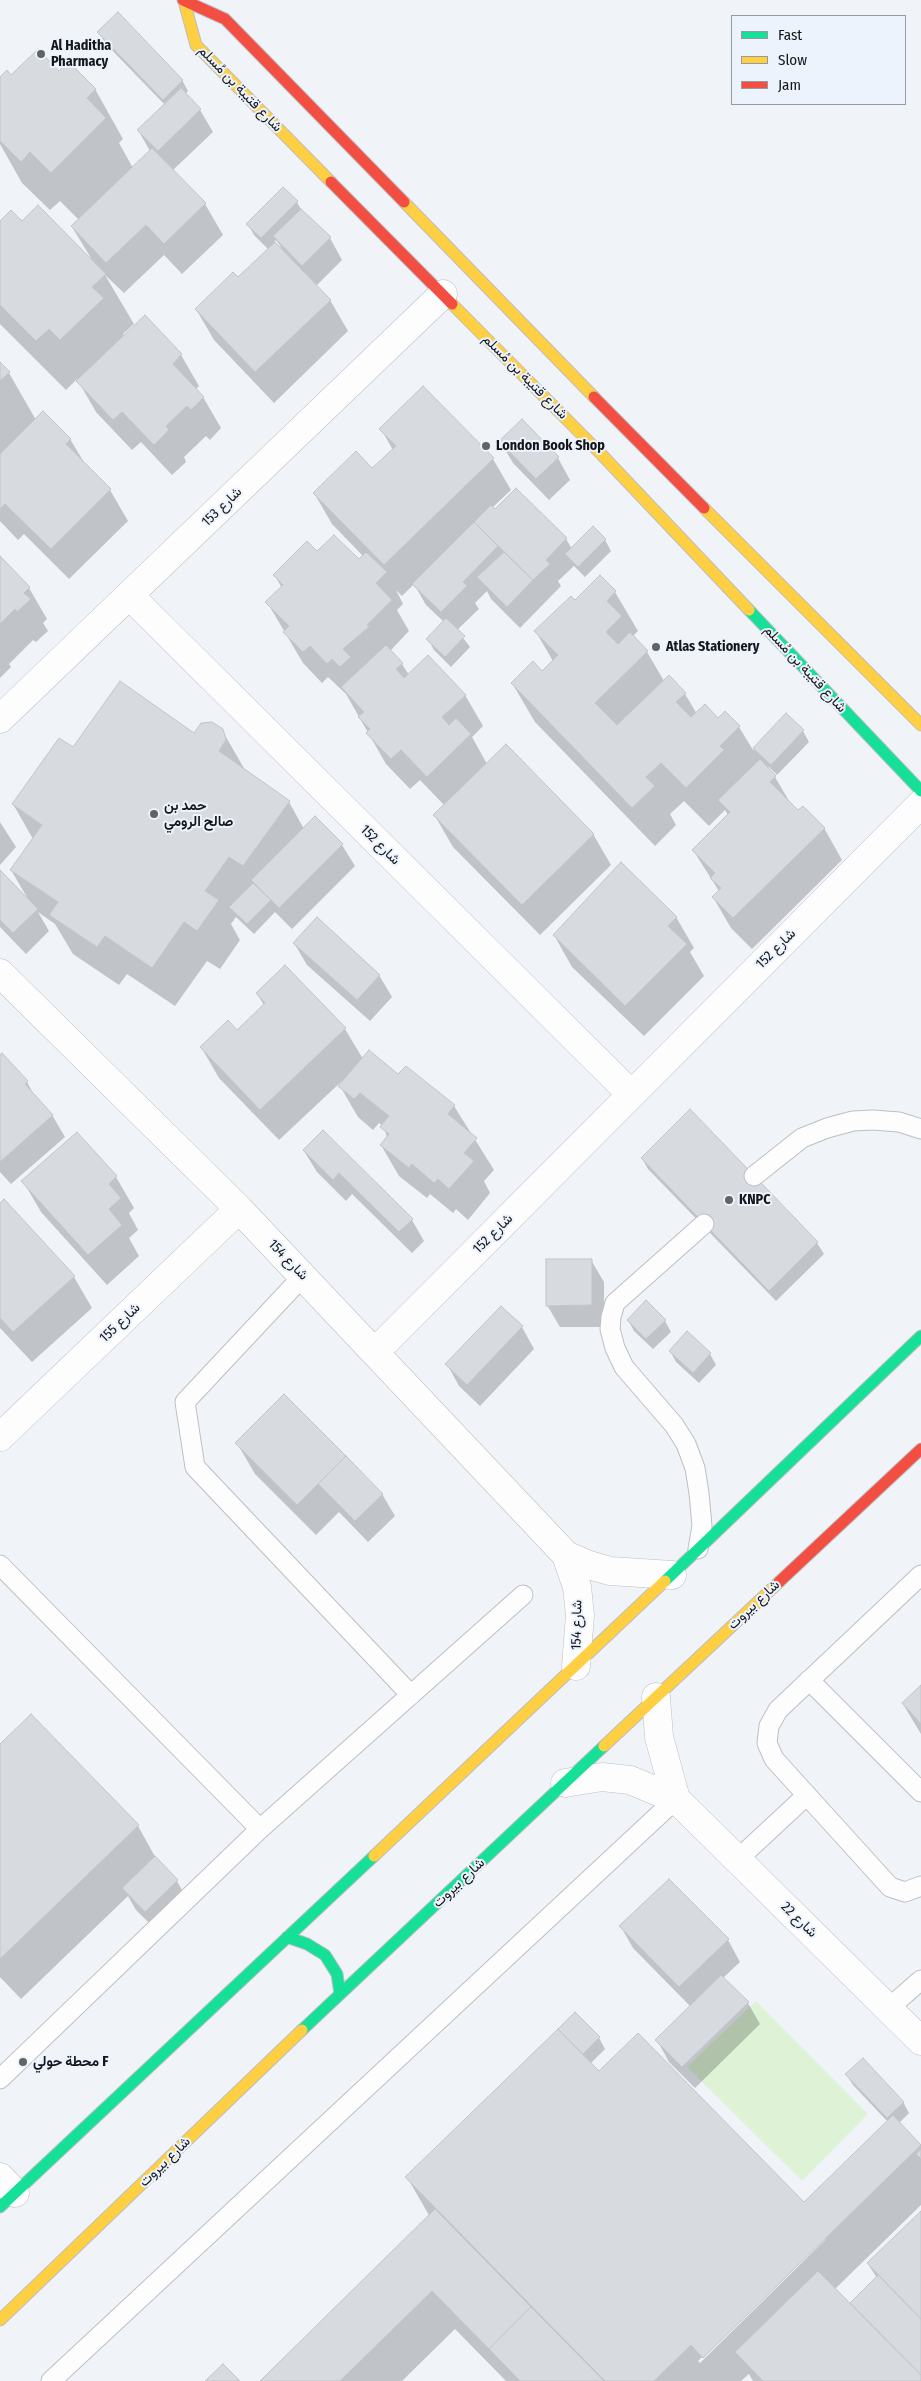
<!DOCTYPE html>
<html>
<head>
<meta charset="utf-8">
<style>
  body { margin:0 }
  #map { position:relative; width:921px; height:2381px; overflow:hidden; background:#f0f4f9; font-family:"Fira Sans Condensed",sans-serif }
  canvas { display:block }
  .legend { position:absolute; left:731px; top:15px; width:175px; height:90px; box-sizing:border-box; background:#ecf3fd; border:1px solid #969ba2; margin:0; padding:6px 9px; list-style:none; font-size:15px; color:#141619 }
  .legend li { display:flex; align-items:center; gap:10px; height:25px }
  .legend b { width:25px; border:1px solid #969ba2 }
</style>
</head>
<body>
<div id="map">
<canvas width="921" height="2381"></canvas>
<ul class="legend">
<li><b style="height:6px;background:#16e098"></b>Fast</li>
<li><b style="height:6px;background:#ffcf43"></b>Slow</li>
<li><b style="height:6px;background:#f24e42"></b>Jam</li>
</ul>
</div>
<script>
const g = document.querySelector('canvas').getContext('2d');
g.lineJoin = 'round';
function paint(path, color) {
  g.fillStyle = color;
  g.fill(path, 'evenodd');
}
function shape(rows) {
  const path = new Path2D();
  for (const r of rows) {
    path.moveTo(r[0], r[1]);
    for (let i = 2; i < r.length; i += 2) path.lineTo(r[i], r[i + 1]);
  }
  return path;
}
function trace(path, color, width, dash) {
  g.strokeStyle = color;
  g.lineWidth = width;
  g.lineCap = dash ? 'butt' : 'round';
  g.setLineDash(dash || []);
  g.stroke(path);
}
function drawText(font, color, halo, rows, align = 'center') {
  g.font = font + ' "Fira Sans Condensed",Vazirmatn,sans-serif';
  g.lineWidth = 4;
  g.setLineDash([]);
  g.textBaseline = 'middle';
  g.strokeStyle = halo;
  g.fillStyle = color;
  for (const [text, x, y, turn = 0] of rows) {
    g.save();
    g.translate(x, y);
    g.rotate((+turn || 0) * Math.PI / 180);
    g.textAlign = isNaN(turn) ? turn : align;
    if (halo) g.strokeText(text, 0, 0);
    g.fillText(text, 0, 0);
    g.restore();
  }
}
const green = shape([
  [756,2001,868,2114,802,2181,687,2067]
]);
const shadow = shape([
  [99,32,182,80,188,91,185,94,200,110,213,132,173,170,205,204,223,235,182,274,164,255,124,293,105,275,134,324,123,334,125,337,181,355,199,386,196,389,203,397,221,428,210,440,206,436,184,457,186,462,172,475,141,442,132,450,96,412,77,379,66,390,0,324,0,223,22,222,91,258,72,227,79,220,60,201,50,210,22,183,0,144,0,79,59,73,95,89,123,139,119,143,133,168,150,151,138,130,165,105,105,43],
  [297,202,302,211,330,238,342,260,316,286,330,300,348,331,274,403,214,340,196,309,238,279,269,250,254,235,248,224],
  [276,240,281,247,280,248,274,242],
  [0,364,9,373,36,420,70,439,85,464,110,490,128,521,69,579,24,534,18,540,0,521],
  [423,388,493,459,511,490,492,508,495,511,516,489,566,539,572,549,605,540,611,551,585,577,574,566,558,581,561,586,520,628,491,599,487,591,475,603,479,609,457,630,470,647,451,667,434,650,428,639,444,622,426,605,414,584,402,596,396,590,403,604,397,610,409,631,390,651,402,664,409,675,465,695,483,726,472,737,487,764,593,834,611,865,540,935,453,847,435,816,445,806,420,780,410,789,386,764,346,694,328,677,322,683,303,663,267,602,282,588,275,576,317,553,359,561,363,556,332,524,314,493,372,470,393,450,381,429],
  [522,421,558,458,570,480,549,500,513,463,500,441],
  [0,556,29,588,47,619,43,623,48,631,36,642,33,640,9,664,11,667,0,678],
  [600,577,615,592,638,631,632,637,647,652,664,681,685,694,697,714,718,719,725,713,739,727,753,750,786,715,803,731,809,742,777,775,769,767,767,768,775,777,792,806,824,828,842,860,752,949,731,928,713,897,719,891,693,850,728,815,725,810,709,826,684,801,670,814,676,825,655,846,535,722,512,683,542,672,553,661,536,632,574,602],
  [222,730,245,770,289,802,304,829,315,818,342,845,355,866,292,929,275,912,254,934,236,917,231,924,240,940,220,969,207,961,175,1006,127,974,119,985,73,954,55,924,38,912,49,931,26,954,0,927,0,822,16,847,0,865,0,872,28,899,11,870,33,839,13,804,74,749],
  [676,917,694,948,690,952,704,976,644,1036,572,967,554,935],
  [294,943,379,975,392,997,370,1021,307,965],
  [285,967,345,1029,363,1059,454,1106,494,1170,484,1181,490,1193,468,1220,456,1209,453,1213,430,1194,427,1198,399,1176,381,1145,387,1137,383,1126,379,1123,373,1130,358,1117,340,1086,343,1080,279,1140,219,1078,201,1047,237,1032,264,1005,257,994],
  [0,1057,27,1082,35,1097,52,1115,65,1137,11,1184,0,1172],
  [690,1111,817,1243,824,1254,776,1301,648,1169,642,1158],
  [323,1132,412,1220,424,1241,412,1253,352,1194,346,1201,317,1172,304,1151],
  [77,1133,116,1177,134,1208,129,1213,138,1230,129,1238,139,1256,107,1285,41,1212,23,1181],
  [0,1204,74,1277,92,1308,32,1362,0,1328],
  [591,1260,604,1282,604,1327,560,1327,547,1305],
  [646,1302,665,1321,671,1332,653,1349,634,1331,628,1320],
  [501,1308,522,1327,534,1349,480,1406,459,1386,447,1364],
  [670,1351,710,1354,716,1365,699,1383,676,1362],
  [284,1396,382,1494,395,1516,368,1542,339,1512,316,1535,255,1474,237,1443],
  [921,1687,921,1734,903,1704],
  [0,1746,138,1826,158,1862,177,1881,189,1903,158,1932,136,1910,128,1896,21,1999,0,1977],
  [621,1927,728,1940,740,1962,723,1978,748,2003,760,2024,695,2088,669,2062,657,2040,691,2007,633,1948],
  [575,2014,599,2038,605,2049,590,2064,599,2073,804,2204,888,2122,853,2085,847,2075,903,2102,909,2113,899,2123,921,2145,921,2205,835,2289,855,2308,852,2303,877,2278,868,2264,921,2212,921,2381,753,2381,749,2374,741,2381,506,2381,455,2329,402,2381,261,2381,430,2217,407,2177,562,2033,559,2029],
  [824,2238,826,2239,700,2363,698,2361]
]);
const building = shape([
  [118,12,183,80,163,100,97,32,118,12],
  [38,49,59,71,68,61,96,89,87,98,106,118,51,173,30,152,21,162,0,141,0,77,7,70,11,75,38,49],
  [181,88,201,109,158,151,137,130,181,88],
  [152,148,206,203,164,244,146,225,106,263,71,226,152,148],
  [283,187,298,201,261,238,246,224,283,187],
  [38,205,106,274,92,287,104,298,60,340,49,329,36,341,0,305,0,221,11,210,22,221,38,205],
  [301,209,331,237,302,266,273,236,301,209],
  [275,242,331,300,255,372,195,309,233,272,238,277,275,242],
  [145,315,182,354,173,364,204,397,191,410,187,406,166,426,169,430,154,445,122,412,113,420,76,381,145,315],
  [0,362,10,372,0,381,0,362],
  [423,386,494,458,384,565,313,493,356,451,372,468,396,446,379,429,423,386],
  [43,411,71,439,66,444,111,489,51,549,5,504,0,509,0,454,43,411],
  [522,419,559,457,536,479,499,441,522,419],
  [516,488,567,538,546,560,550,564,533,580,474,522,491,505,495,509,516,488],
  [474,522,498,546,463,582,467,586,441,612,412,584,474,522],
  [593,526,606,539,578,567,565,554,593,526],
  [334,535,359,559,366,552,387,572,376,583,392,600,367,625,370,626,343,649,351,657,340,667,332,659,327,664,310,646,303,652,283,632,289,626,265,602,283,585,273,575,307,541,317,551,334,535],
  [504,552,533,580,507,607,477,577,504,552],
  [0,556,30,587,24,593,31,599,17,612,15,609,0,624,0,556],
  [600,575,616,591,607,601,622,616,606,632,618,644,630,632,648,651,595,703,617,725,669,675,686,693,676,702,691,717,705,704,718,718,725,711,740,726,720,746,724,750,686,788,661,763,646,777,655,786,632,808,511,683,533,661,542,671,558,655,534,631,571,596,575,600,600,575],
  [446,618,465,636,445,657,426,639,446,618],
  [386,645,403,663,396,669,404,678,428,655,466,695,442,717,449,725,456,718,471,734,427,777,401,750,391,759,366,733,370,729,358,717,364,712,341,687,386,645],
  [120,681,194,733,201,723,212,722,223,729,226,740,219,751,290,801,243,866,229,857,205,891,219,900,197,931,184,922,152,968,105,936,97,947,49,915,58,902,10,870,42,825,12,804,59,738,73,747,120,681],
  [786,713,804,730,771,765,753,748,786,713],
  [506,744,594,834,522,905,433,815,506,744],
  [760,759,776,776,770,782,798,810,803,806,825,828,733,918,712,897,721,888,710,878,715,873,692,850,730,812,718,800,760,759],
  [315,816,343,844,279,908,251,880,315,816],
  [621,862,677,917,668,926,687,944,625,1006,553,935,621,862],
  [0,870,38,909,13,933,0,920,0,870],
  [253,883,271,900,247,924,229,907,253,883],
  [317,917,380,975,357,1000,293,943,317,917],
  [285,965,346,1028,260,1110,200,1047,228,1020,237,1030,265,1003,256,993,285,965],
  [369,1050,398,1074,406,1066,455,1105,448,1114,477,1138,464,1153,474,1161,449,1189,438,1179,434,1183,412,1164,409,1168,380,1145,389,1134,380,1127,389,1116,360,1093,354,1099,338,1086,369,1050],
  [2,1053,28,1081,25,1084,53,1115,0,1162,0,1055,2,1053],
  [690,1109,818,1242,769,1291,641,1158,690,1109],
  [323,1130,413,1219,399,1232,339,1173,333,1180,303,1150,323,1130],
  [77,1132,117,1176,109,1184,121,1198,109,1209,122,1225,88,1255,21,1181,77,1132],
  [4,1199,75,1276,13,1332,0,1318,0,1203,4,1199],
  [546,1259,592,1259,592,1305,546,1306,546,1259],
  [646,1300,666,1320,646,1339,627,1320,646,1300],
  [501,1306,523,1326,467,1385,445,1364,501,1306],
  [687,1331,711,1353,693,1373,669,1351,687,1331],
  [284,1394,346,1456,297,1505,235,1443,284,1394],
  [346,1456,383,1494,355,1521,318,1484,346,1456],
  [921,1685,921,1724,902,1703,921,1685],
  [31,1714,139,1825,0,1959,0,1744,31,1714],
  [155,1856,178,1880,145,1912,122,1888,155,1856],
  [669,1879,729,1939,679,1987,619,1926,669,1879],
  [721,1975,749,2002,682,2067,655,2040,721,1975],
  [575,2012,600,2037,583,2054,558,2029,575,2012],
  [558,2029,599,2071,638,2033,804,2202,893,2115,921,2145,703,2358,691,2345,654,2381,605,2381,405,2177,558,2029],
  [863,2058,904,2102,887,2118,845,2074,863,2058],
  [921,2149,921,2159,916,2154,921,2149],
  [435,2209,531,2307,489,2349,432,2291,340,2381,260,2381,435,2209],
  [921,2211,921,2319,867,2263,921,2211],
  [818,2271,921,2375,921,2381,763,2381,735,2352,818,2271],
  [878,2275,921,2319,921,2375,850,2303,878,2275],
  [531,2307,604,2381,520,2381,489,2349,531,2307],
  [223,2364,240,2381,205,2381,223,2364]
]);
const lane = shape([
  [754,1176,802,1138,827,1128,853,1121,873,1120,899,1122,921,1129],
  [303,1276,185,1402,195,1467,411,1695],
  [698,1549,702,1526,699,1493,695,1468,686,1444,674,1425,624,1367,615,1348,610,1329,611,1317,615,1303,704,1224],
  [0,1565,260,1829],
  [921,1575,778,1710,769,1726,767,1743,774,1759,890,1887,905,1892,921,1886],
  [809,1680,921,1792],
  [737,1860,807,1795],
  [889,2008,921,1980],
  [0,2079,260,1829,523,1595],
  [51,2381,676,1799]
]);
const street = shape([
  [130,596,631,1094],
  [0,719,443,294],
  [0,973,239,1209,566,1555,589,1565,610,1571,672,1575],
  [376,1351,921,804],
  [0,1437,239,1209],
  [566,1555,577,1587,580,1615,576,1666],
  [656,1697,659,1737,676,1799],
  [565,1783,602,1777,630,1780,676,1799,921,2041],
  [0,2177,15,2193]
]);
const fast = shape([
  [749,610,921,791],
  [665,1581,921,1336],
  [287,1937,307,1944,325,1955,337,1974,340,1994],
  [302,2030,604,1746],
  [0,2207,374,1856]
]);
const slow = shape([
  [184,1,196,45,331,182],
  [404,202,594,397],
  [452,304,601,454,749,610],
  [704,508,921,725],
  [604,1746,779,1582],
  [374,1856,665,1581],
  [0,2320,302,2030]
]);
const jam = shape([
  [183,0,225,19,404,202],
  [331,182,452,304],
  [594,397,704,508],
  [779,1582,921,1449]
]);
const markers = [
  [41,54,5,"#616467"],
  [486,446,5,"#616467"],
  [656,647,5,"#616467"],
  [154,814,5,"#616467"],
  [729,1200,5,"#616467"],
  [23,2062,5,"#616467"]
];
const poiNames = [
  ["Al Haditha",51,46],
  ["Pharmacy",51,62],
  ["London Book Shop",496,446],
  ["Atlas Stationery",666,647],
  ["حمد بن",164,806],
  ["صالح الرومي",164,822],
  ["KNPC",739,1200],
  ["محطة حولي F",33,2062]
];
const streetNames = [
  ["شارع قتيبة بن مُسلم",240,89,46],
  ["شارع قتيبة بن مُسلم",525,377,45],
  ["شارع 153",222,507,-44],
  ["شارع قتيبة بن مُسلم",805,669,47],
  ["شارع 152",380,845,45],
  ["شارع 152",776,949,-45],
  ["شارع 152",493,1234,-45],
  ["شارع 154",288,1260,46],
  ["شارع 155",120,1323,-44],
  ["شارع بيروت",754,1605,-43],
  ["شارع 154",577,1625,-89],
  ["شارع بيروت",459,1883,-43],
  ["شارع 22",799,1920,44],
  ["شارع بيروت",165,2162,-44]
];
paint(green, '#def3d5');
paint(shadow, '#0003');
paint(building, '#d7dbdf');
trace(building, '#c1c5c9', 1);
trace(lane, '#bcbfc3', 21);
trace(street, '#bcbfc3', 29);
trace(fast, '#bcbfc3', 13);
trace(slow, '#bcbfc3', 13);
trace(jam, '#bcbfc3', 13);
trace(lane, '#fdfdfe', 19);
trace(street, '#fdfdfe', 28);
trace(fast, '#16e098', 11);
trace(slow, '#ffcf43', 11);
trace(jam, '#f24e42', 11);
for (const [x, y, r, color] of markers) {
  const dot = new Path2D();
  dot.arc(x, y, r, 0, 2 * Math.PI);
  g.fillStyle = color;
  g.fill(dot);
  trace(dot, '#ecf3fd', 2);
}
drawText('bold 14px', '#141619', '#ecf3fd', poiNames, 'left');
drawText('14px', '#141619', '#ecf3fd', streetNames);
</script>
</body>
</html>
